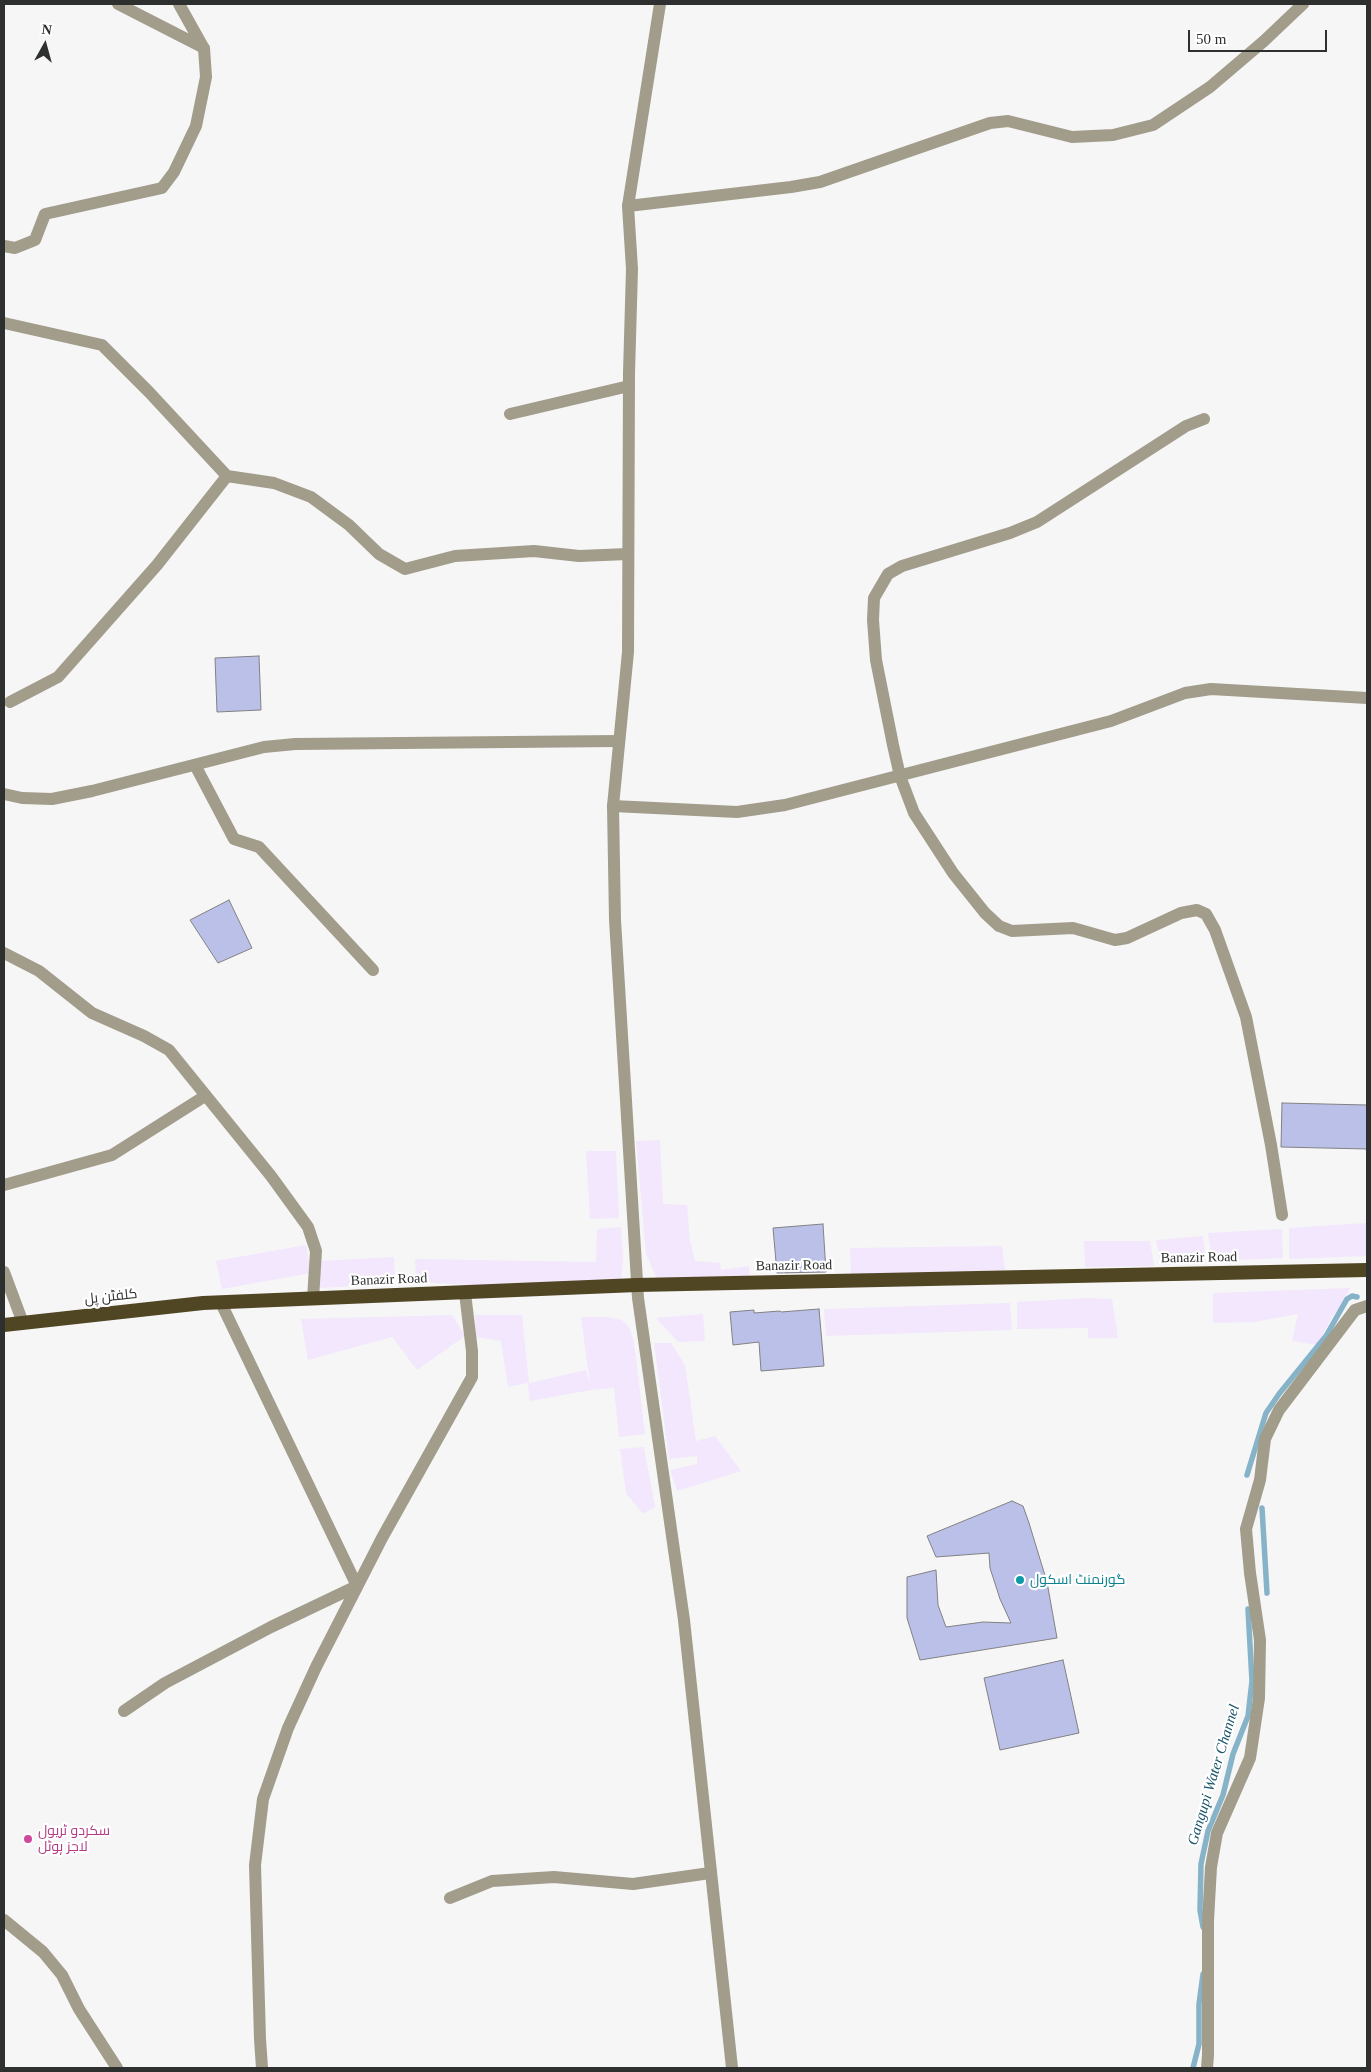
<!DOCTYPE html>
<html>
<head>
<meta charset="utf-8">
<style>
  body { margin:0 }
  #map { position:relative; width:1371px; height:2072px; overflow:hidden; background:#f6f6f7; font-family:"Times New Roman",serif }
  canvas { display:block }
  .frame { position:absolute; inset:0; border:5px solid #2e2f2f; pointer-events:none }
  .north { position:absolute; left:20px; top:20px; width:50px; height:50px; -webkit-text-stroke:4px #fff; paint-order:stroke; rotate:7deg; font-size:14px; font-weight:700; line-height:20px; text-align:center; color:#2e2f2f }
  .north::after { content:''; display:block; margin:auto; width:18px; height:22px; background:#2e2f2f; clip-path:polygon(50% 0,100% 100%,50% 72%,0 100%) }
  .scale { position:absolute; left:1188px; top:30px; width:139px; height:22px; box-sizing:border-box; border:2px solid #2e2f2f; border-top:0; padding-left:6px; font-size:15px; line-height:18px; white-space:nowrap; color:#2e2f2f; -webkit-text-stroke:4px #fff; paint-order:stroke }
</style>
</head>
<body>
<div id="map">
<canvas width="1371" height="2072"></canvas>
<div class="frame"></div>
<div class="north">N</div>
<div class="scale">50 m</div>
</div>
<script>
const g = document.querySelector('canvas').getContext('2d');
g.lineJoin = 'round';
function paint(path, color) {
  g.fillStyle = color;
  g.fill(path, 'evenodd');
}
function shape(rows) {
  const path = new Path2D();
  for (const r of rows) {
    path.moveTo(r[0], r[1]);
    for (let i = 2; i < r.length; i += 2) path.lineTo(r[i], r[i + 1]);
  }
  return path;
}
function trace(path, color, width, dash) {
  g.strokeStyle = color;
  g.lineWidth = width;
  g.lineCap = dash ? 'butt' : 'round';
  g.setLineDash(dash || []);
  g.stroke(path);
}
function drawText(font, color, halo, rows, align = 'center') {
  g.font = font + ' "Times New Roman",Cairo,serif';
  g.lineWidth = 4.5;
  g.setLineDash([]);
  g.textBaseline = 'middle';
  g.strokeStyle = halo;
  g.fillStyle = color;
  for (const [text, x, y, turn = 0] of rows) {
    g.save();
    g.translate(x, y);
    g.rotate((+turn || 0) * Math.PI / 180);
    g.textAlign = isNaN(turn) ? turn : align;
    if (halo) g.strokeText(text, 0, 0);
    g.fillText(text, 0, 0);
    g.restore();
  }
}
const commercial = shape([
  [660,1140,663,1204,687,1205,690,1241,695,1261,720,1263,721,1270,749,1266,750,1282,658,1281,646,1254,636,1141],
  [586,1151,616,1151,619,1218,590,1219],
  [1367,1223,1367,1256,1289,1259,1289,1228],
  [621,1227,623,1259,621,1284,486,1286,416,1282,415,1259,596,1262,597,1229],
  [1282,1229,1283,1258,1212,1261,1208,1233],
  [1203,1236,1206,1263,1161,1265,1156,1240],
  [1084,1241,1150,1241,1154,1266,1085,1267],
  [306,1245,311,1273,222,1289,216,1261],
  [1002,1246,1005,1270,851,1276,850,1248],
  [394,1257,395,1284,318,1288,318,1261],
  [1350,1288,1341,1307,1333,1315,1317,1345,1292,1341,1298,1314,1254,1322,1213,1323,1213,1293],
  [1087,1298,1112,1299,1118,1338,1088,1338,1088,1328,1017,1329,1017,1302],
  [1010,1303,1012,1330,826,1336,824,1309],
  [703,1314,705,1341,678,1342,656,1318],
  [452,1315,465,1336,417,1370,392,1337,308,1360,301,1319],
  [475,1315,522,1315,529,1383,586,1370,590,1384,581,1317,606,1317,622,1320,629,1327,634,1342,645,1434,619,1437,614,1388,591,1390,530,1401,528,1383,508,1387,501,1341,476,1337],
  [654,1343,671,1343,685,1365,696,1441,715,1436,741,1471,677,1491,670,1470,697,1464,697,1456,669,1459],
  [644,1447,655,1507,643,1514,626,1493,620,1449]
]);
const stream = shape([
  [1247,1475,1266,1413,1279,1394,1326,1336,1347,1299,1352,1296,1357,1297],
  [1262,1508,1267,1593],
  [1203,1927,1200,1910,1201,1864,1208,1831,1223,1795,1233,1754,1248,1716,1252,1681,1248,1609],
  [1193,2068,1199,2044,1199,2004,1203,1974]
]);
const building = shape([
  [259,656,261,710,217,712,215,658,259,656],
  [229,900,252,948,218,963,190,920,229,900],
  [1282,1103,1367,1105,1367,1149,1281,1147,1282,1103],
  [823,1224,826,1272,777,1273,773,1228,823,1224],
  [819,1309,824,1366,761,1371,759,1342,733,1345,730,1312,754,1310,754,1313,780,1311,781,1312,819,1309],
  [1012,1501,1023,1506,1029,1523,1047,1582,1057,1638,920,1660,907,1618,907,1577,936,1570,938,1605,946,1627,983,1622,1011,1623,1000,1599,990,1568,989,1553,936,1557,927,1536,1012,1501],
  [1063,1660,1079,1733,1000,1750,984,1678,1063,1660]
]);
const minor = shape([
  [179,4,203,47],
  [628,206,791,187,820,182,990,123,1008,121,1072,137,1113,135,1153,125,1210,87,1264,41,1303,4],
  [4,246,15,248,35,240,45,214,162,188,174,172,196,126,206,77,204,48,118,4],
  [4,323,102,345,149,392,227,476],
  [510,414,629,386],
  [1204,419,1186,426,1037,522,1010,533,902,566,888,574,874,598,873,620,876,660,893,745,900,776,914,813,953,873,985,913,999,926,1012,931,1073,928,1115,940,1127,938,1181,913,1197,910,1206,914,1215,930,1246,1017,1271,1145,1282,1215],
  [10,702,58,677,157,565,227,476,274,483,311,497,349,525,379,554,405,569,455,556,534,551,579,556,628,554],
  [195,765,234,839,259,847,373,970],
  [4,794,22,798,52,799,92,791,264,747,295,744,618,741],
  [613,806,737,812,785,805,1111,721,1185,693,1211,689,1367,698],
  [4,953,39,971,92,1013,144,1036,169,1050,271,1176,308,1227,316,1251,313,1299],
  [4,1185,112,1155,205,1096],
  [4,1272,23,1323],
  [124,1711,165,1683,271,1627,357,1586,221,1303],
  [450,1898,492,1881,554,1877,633,1884,710,1873],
  [4,1920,43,1952,62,1975,79,2009,117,2068],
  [262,2068,260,2039,255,1865,263,1799,288,1728,316,1667,382,1538,472,1377,472,1351,465,1293],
  [1207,2068,1208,2055,1208,1921,1211,1867,1217,1833,1250,1758,1259,1698,1260,1640,1250,1573,1246,1529,1260,1480,1265,1439,1279,1410,1355,1310,1367,1306]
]);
const tertiary = shape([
  [660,4,628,206,632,269,629,373,628,652,613,806,615,920,638,1298,684,1620,732,2068]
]);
const trunk = shape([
  [4,1325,203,1303,637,1285,1367,1270]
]);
const markers = [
  [1020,1580,5,"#0f9aa8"],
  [28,1839,5,"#d1479c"]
];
const streetNames = [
  ["Banazir Road",1199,1258,-1],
  ["Banazir Road",794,1266,-1],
  ["Banazir Road",389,1280,-2],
  ["کلفٹن پل",111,1297,-6]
];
const cultureNames = [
  ["گورنمنٹ اسکول",1030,1580]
];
const hotelNames = [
  ["سکردو ٹریول",38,1831],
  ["لاجز ہوٹل",38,1847]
];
const waterNames = [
  ["Gangupi Water Channel",1214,1775,-73]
];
paint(commercial, '#f2e7fc');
trace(stream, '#86b3c7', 5.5);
paint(building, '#bbc0e8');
trace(building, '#818183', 1);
trace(minor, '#a29c8b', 12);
trace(tertiary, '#a29c8b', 12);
trace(trunk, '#514624', 14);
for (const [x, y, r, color] of markers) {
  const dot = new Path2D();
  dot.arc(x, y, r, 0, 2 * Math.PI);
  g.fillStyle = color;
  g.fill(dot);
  trace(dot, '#fff', 2);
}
drawText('14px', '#2e2f2f', '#fff', streetNames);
drawText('14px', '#0d838f', '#fff', cultureNames, 'left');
drawText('14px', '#b23c85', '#fff', hotelNames, 'left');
drawText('italic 15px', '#1c566c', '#fff', waterNames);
</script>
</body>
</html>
